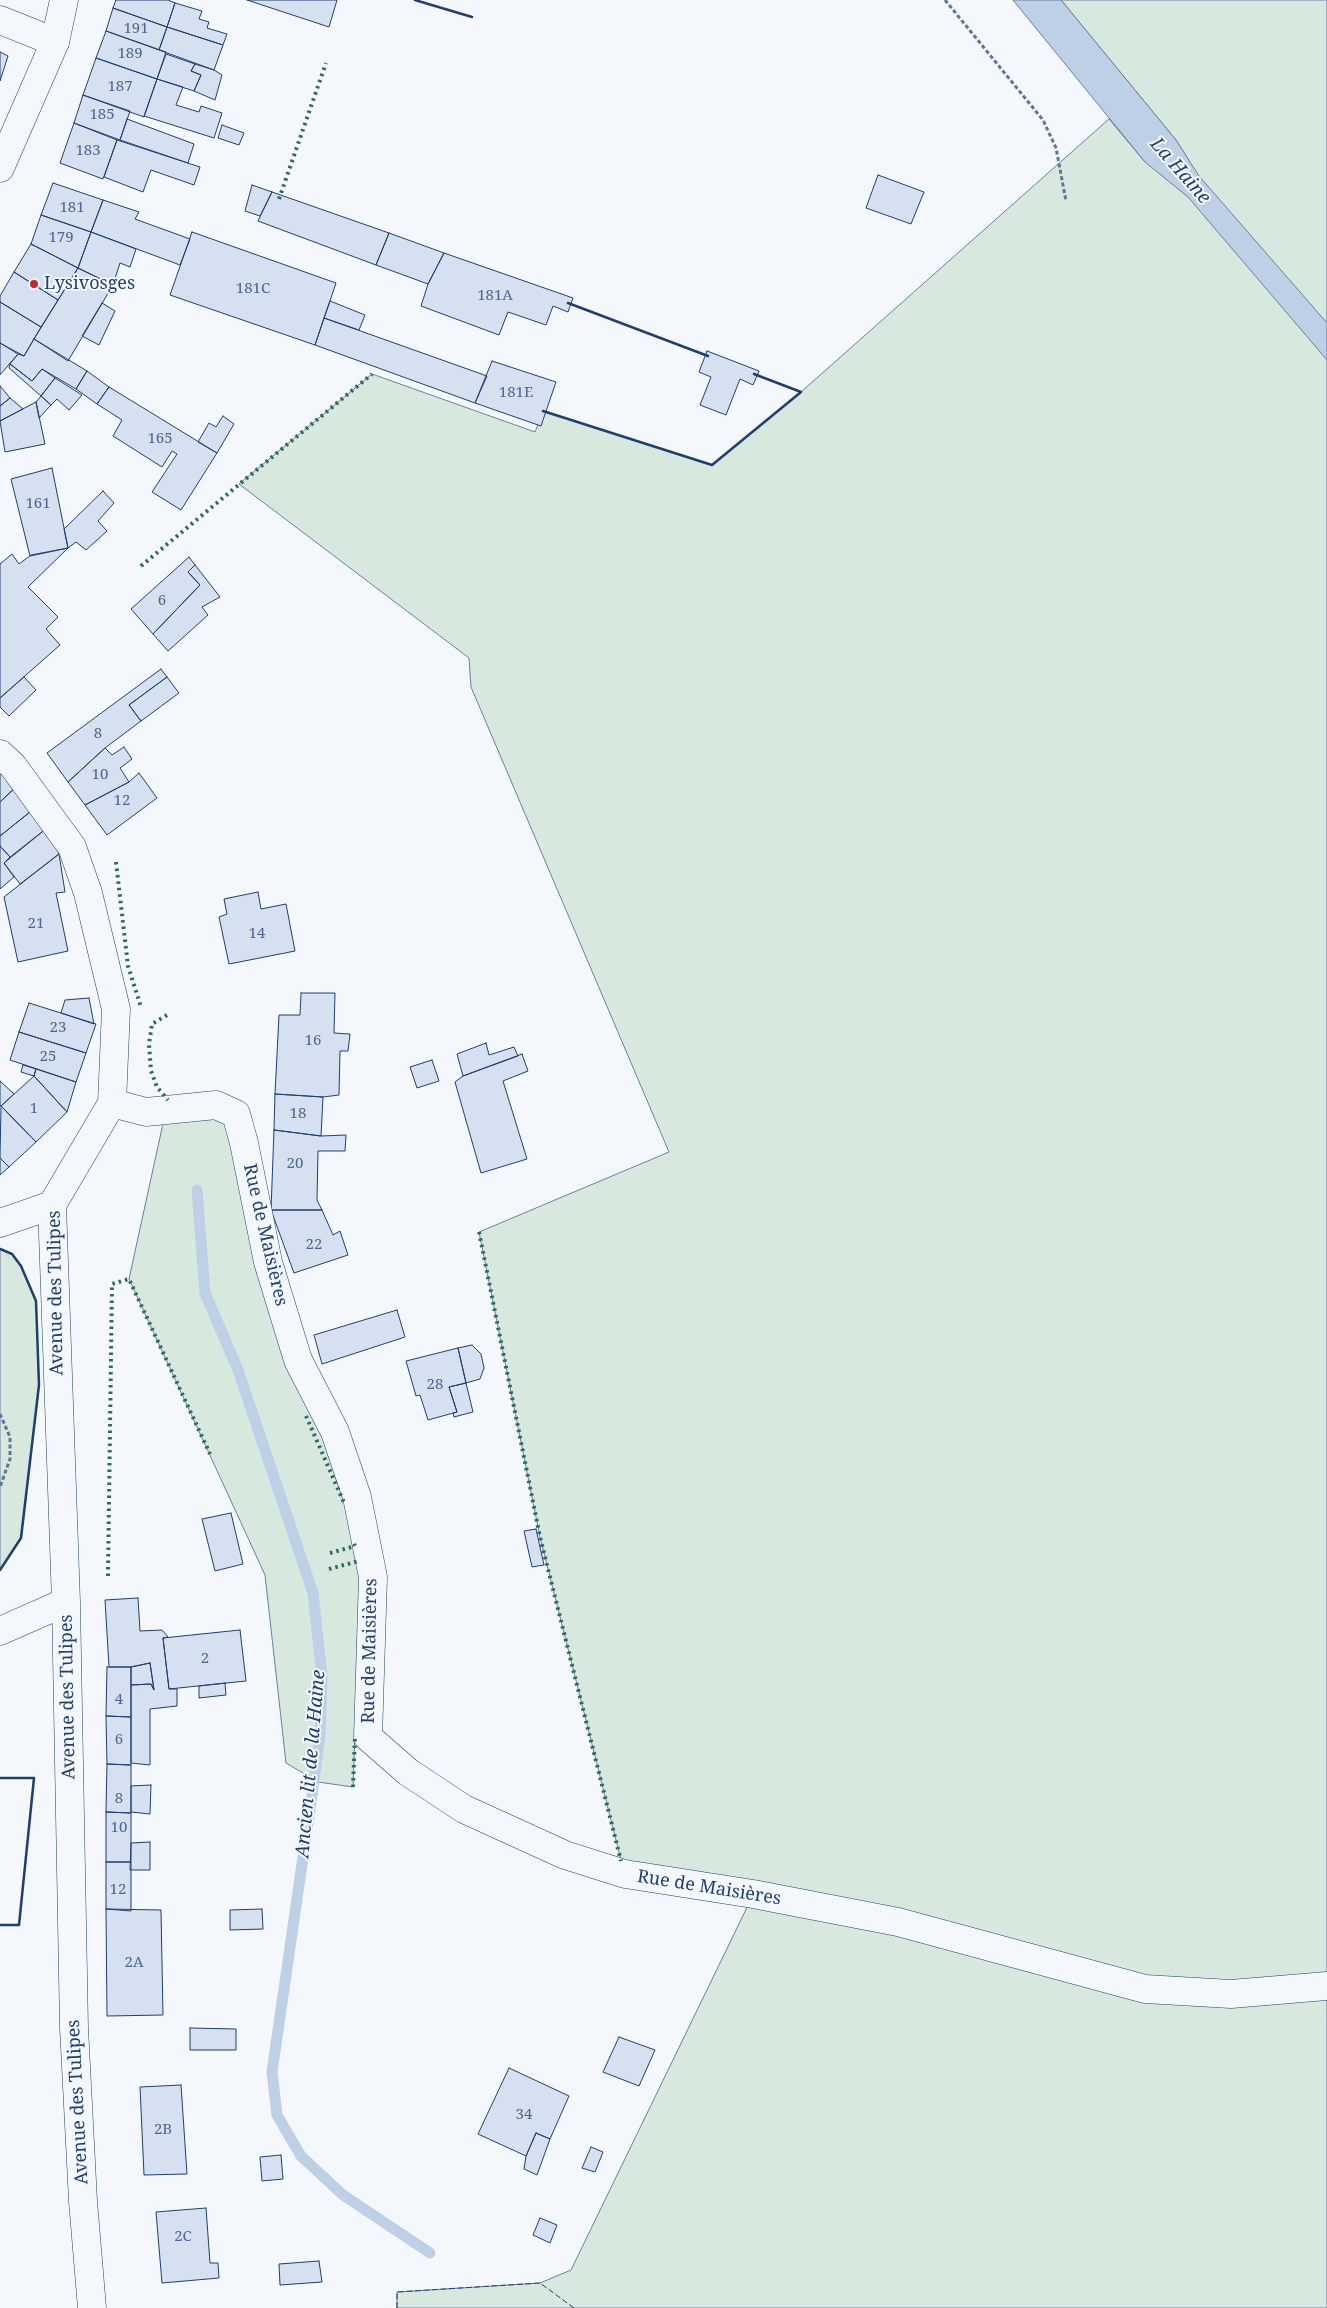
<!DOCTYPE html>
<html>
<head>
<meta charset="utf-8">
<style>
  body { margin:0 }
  canvas { display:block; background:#f4f7fb }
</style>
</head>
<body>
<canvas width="1327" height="2308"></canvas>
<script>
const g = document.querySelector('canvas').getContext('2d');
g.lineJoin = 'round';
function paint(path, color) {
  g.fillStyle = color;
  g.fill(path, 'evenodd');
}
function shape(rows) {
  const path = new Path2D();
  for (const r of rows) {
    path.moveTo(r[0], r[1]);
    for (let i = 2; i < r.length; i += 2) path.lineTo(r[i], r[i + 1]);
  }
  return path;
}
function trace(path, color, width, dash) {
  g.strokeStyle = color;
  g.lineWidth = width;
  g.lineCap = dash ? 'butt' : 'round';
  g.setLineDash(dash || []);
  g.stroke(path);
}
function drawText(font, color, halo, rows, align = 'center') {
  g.font = font + ' "Noto Serif",serif';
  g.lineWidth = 4;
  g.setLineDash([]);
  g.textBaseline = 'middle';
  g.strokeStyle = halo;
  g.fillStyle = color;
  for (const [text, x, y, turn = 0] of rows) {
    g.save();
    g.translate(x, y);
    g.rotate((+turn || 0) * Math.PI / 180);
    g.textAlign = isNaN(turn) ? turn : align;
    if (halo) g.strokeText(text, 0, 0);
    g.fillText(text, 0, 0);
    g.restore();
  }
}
const green = shape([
  [1061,0,1327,0,1327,2308,397,2308,397,2292,540,2283,571,2270,753,1895,623,1868,540,1537,479,1232,669,1152,471,687,469,658,239,484,372,374,535,432,543,411,712,465,801,392,1109,119,1145,162,1188,159,1176,140,1061,0],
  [163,1111,236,1114,373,1577,355,1733,353,1787,318,1782,286,1763,265,1575,129,1279,162,1128,163,1111],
  [0,1249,12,1254,21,1266,36,1301,39,1385,21,1538,0,1570,0,1249]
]);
const water = shape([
  [1013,0,1061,0,1176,140,1199,176,1327,323,1327,360,1188,197,1145,162,1013,0]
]);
const stream = shape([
  [197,1190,205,1293,238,1370,313,1593,322,1677,320,1734,312,1795,272,2072,277,2115,301,2156,343,2195,430,2253]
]);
const building = shape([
  [116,0,168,0,175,3,167,27,113,8,116,0],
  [247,0,337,0,329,27,247,0],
  [175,3,202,11,199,19,209,22,207,28,227,34,223,45,167,27,175,3],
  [113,8,167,27,159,50,106,31,113,8],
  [167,27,223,45,214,70,159,50,167,27],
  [106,31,166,52,157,79,96,58,106,31],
  [0,52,8,56,0,81,0,52],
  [166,54,195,64,191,71,201,75,194,91,157,79,166,54],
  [96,58,157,79,144,117,83,95,96,58],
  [195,64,214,70,222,75,215,100,194,91,201,75,191,71,195,64],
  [157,79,183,87,176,105,199,112,201,106,222,113,214,138,144,116,157,79],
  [83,95,130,111,120,140,74,123,83,95],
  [127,119,194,144,188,163,120,140,127,119],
  [74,123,117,140,103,179,60,163,74,123],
  [222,125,244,133,239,145,218,138,222,125],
  [117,140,200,167,194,185,151,170,143,192,104,177,117,140],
  [878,175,924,192,911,224,866,208,878,175],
  [53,183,103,200,91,232,41,215,53,183],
  [252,185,272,192,260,216,245,211,252,185],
  [272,192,389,233,376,265,258,221,272,192],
  [103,200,139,212,135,219,190,239,180,265,91,232,103,200],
  [41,215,91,232,78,268,31,244,41,215],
  [91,232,136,249,130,267,120,263,113,285,78,268,91,232],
  [192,232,336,283,315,345,170,295,192,232],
  [389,233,444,253,428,284,376,265,389,233],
  [31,244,78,268,58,300,14,272,31,244],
  [444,253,573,298,568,312,553,306,546,325,508,312,499,335,421,306,428,284,444,253],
  [78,268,113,285,68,361,34,339,78,268],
  [14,272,58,300,41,327,0,302,0,296,14,272],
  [330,301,365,315,359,330,324,318,330,301],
  [0,302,41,327,24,356,0,343,0,302],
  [102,303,115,311,99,345,82,336,102,303],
  [324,318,487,376,475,403,315,345,324,318],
  [34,339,87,371,76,389,42,369,32,381,10,364,18,354,24,356,34,339],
  [0,343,18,354,0,375,0,343],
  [707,351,759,371,753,385,740,379,726,415,700,405,711,377,699,372,707,351],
  [492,361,556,382,541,426,475,403,492,361],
  [10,364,32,381,42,369,55,378,41,396,9,368,10,364],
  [87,371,109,387,97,404,76,389,87,371],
  [55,378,82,395,69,410,57,399,51,405,41,396,55,378],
  [0,386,10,398,0,406,0,386],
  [109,387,217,453,181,510,152,492,177,454,172,451,162,467,113,436,122,420,97,404,109,387],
  [41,396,51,405,39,418,36,402,41,396],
  [10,398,23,409,0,421,0,406,10,398],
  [36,402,45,444,5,452,0,421,36,402],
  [223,416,234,424,217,453,198,442,209,423,216,427,223,416],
  [52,468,68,548,30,556,11,479,52,468],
  [103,491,114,503,98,521,107,531,86,550,76,542,68,548,64,529,103,491],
  [68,548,28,587,58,617,46,629,60,645,0,698,0,564,12,554,19,564,31,555,68,548],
  [189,557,195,565,188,572,200,585,153,634,131,609,189,557],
  [195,565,220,597,202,607,208,615,168,651,153,634,200,585,188,572,195,565],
  [161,669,167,677,129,705,141,721,105,748,68,782,47,753,161,669],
  [24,677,36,690,9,716,0,707,0,698,24,677],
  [167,677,179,693,141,721,129,705,167,677],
  [124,747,132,759,120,768,129,782,85,805,68,782,105,748,112,755,124,747],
  [0,767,19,784,0,802,0,767],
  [139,773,157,798,107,835,85,805,129,782,139,773],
  [19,784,35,808,0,836,0,802,19,784],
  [35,808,47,828,10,857,0,846,0,836,35,808],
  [47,828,59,854,20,884,4,863,47,828],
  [0,846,10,857,4,863,14,877,0,889,0,846],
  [59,854,65,892,56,893,68,951,18,962,4,897,59,854],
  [258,892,261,909,286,904,295,951,229,964,219,917,227,914,224,899,258,892],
  [301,993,335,993,334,1033,350,1034,348,1051,340,1051,339,1095,323,1097,275,1094,279,1015,300,1015,301,993],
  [89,998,94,1024,61,1013,65,1000,89,998],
  [29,1003,96,1024,86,1053,19,1032,29,1003],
  [19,1032,86,1053,76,1082,10,1060,19,1032],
  [486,1043,489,1055,514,1047,518,1056,463,1076,457,1054,486,1043],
  [522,1054,528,1071,503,1081,527,1159,481,1173,455,1082,463,1076,522,1054],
  [432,1060,439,1081,417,1088,410,1067,432,1060],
  [23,1065,36,1069,34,1076,21,1072,23,1065],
  [36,1069,76,1082,67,1112,34,1076,36,1069],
  [34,1076,67,1112,36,1142,1,1106,34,1076],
  [0,1081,14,1094,1,1106,0,1105,0,1081],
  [275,1094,323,1097,321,1136,274,1130,275,1094],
  [1,1106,36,1142,9,1167,0,1158,1,1106],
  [274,1130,321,1136,346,1135,345,1151,318,1151,317,1200,322,1210,271,1210,274,1130],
  [0,1158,9,1167,0,1175,0,1158],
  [271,1210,322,1210,333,1235,340,1231,348,1255,294,1273,271,1210],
  [397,1310,405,1337,322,1364,314,1335,397,1310],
  [472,1345,481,1354,484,1368,480,1379,466,1383,458,1348,472,1345],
  [458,1348,466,1383,449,1387,457,1412,428,1420,420,1395,416,1396,406,1361,458,1348],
  [466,1383,473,1412,454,1417,453,1413,457,1412,449,1387,466,1383],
  [231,1513,243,1564,215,1571,202,1519,231,1513],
  [536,1529,544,1565,532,1567,524,1531,536,1529],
  [138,1598,140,1631,162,1630,168,1637,163,1638,169,1689,177,1689,177,1706,150,1709,150,1765,131,1763,131,1685,151,1684,154,1690,150,1663,131,1667,109,1667,105,1600,138,1598],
  [240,1630,246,1681,169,1689,163,1638,240,1630],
  [150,1663,154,1690,151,1684,131,1685,131,1667,150,1663],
  [107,1667,131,1667,131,1717,106,1716,107,1667],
  [225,1683,226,1695,199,1698,199,1686,225,1683],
  [106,1716,131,1717,131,1765,107,1764,106,1716],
  [107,1764,131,1765,131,1813,106,1812,107,1764],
  [151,1785,150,1814,131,1812,131,1786,151,1785],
  [106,1812,131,1813,131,1862,106,1862,106,1812],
  [150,1842,150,1870,130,1870,131,1843,150,1842],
  [106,1862,131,1862,131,1911,106,1909,106,1862],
  [106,1909,161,1910,163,2015,107,2016,106,1909],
  [262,1909,263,1929,230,1930,230,1910,262,1909],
  [190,2028,236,2029,236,2050,190,2050,190,2028],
  [619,2037,655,2050,639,2086,603,2072,619,2037],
  [509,2068,569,2096,550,2139,536,2133,526,2156,478,2134,509,2068],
  [181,2085,187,2174,144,2175,140,2087,181,2085],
  [536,2133,550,2139,537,2175,524,2169,526,2156,536,2133],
  [591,2147,603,2152,595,2172,582,2168,591,2147],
  [281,2155,283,2179,262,2181,260,2157,281,2155],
  [206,2208,210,2263,218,2263,219,2278,162,2283,156,2212,206,2208],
  [540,2218,557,2225,550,2243,533,2235,540,2218],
  [319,2261,322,2282,280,2285,279,2264,319,2261]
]);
const path = shape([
  [945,0,1043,120,1056,148,1066,201],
  [0,1414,10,1437,10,1459,0,1487]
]);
const minor = shape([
  [0,20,55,42],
  [0,754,13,766,72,847,88,893,116,1009,112,1103,52,1205,66,1602,74,2028,83,2201,92,2308],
  [112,1103,146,1112,216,1105,236,1114,244,1143,268,1262,298,1360,335,1432,357,1497,373,1577,368,1737,408,1772,464,1809,565,1855,625,1874,753,1894,898,1922,1145,1989,1231,1994,1327,1986],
  [0,1223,52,1205],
  [0,1631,66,1602]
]);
const primary = shape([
  [0,168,55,42,64,0]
]);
const hedge = shape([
  [279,199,326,63],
  [141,566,372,374],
  [116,862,128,966,141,1007],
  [167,1015,152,1024,149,1044,151,1071,157,1087,168,1100],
  [479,1232,540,1537,621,1861],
  [306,1416,345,1505],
  [330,1553,355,1546,354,1544],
  [329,1569,359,1561],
  [108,1576,112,1284,129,1279,210,1454],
  [353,1787,355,1737]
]);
const fence = shape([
  [397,2308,397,2292,540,2283,574,2308]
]);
const wall = shape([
  [415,0,472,17],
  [568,303,708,356],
  [543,411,712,465,801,392,754,374],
  [0,1249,12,1254,21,1266,36,1301,39,1385,21,1538,0,1570],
  [0,1778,34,1778,19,1925,0,1925]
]);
const markers = [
  [34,284,5,"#c62828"]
];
const numberNames = [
  ["191",136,29],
  ["189",130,54],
  ["187",120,87],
  ["185",102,115],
  ["183",88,151],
  ["181",72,208],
  ["179",61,238],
  ["181C",253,289],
  ["181A",495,296],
  ["181E",516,393],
  ["165",160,439],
  ["161",38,504],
  ["6",162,601],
  ["8",98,734],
  ["10",100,775],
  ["12",122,801],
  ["21",36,924],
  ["14",257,934],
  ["23",58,1028],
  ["16",313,1041],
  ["25",48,1057],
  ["1",34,1109],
  ["18",298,1114],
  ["20",295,1164],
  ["22",314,1245],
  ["28",435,1385],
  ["2",205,1659],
  ["4",119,1700],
  ["6",119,1740],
  ["8",119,1799],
  ["10",119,1828],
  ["12",118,1890],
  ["2A",134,1963],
  ["34",524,2115],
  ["2B",163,2130],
  ["2C",183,2237]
];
const poiNames = [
  ["Lysivosges",44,284]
];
const streetNames = [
  ["Rue de Maisières",265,1235,77],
  ["Avenue des Tulipes",56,1293,-91],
  ["Rue de Maisières",370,1651,-89],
  ["Avenue des Tulipes",68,1697,-91],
  ["Rue de Maisières",709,1888,9],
  ["Avenue des Tulipes",78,2102,-93]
];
const waterNames = [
  ["La Haine",1180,171,49],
  ["Ancien lit de la Haine",311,1764,-85]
];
paint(green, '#d7e8df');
trace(green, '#687fa3', 1);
paint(water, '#bed0e5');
trace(water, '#687fa3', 1);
trace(stream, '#bed0e5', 11);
paint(building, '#d5e0f0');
trace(building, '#1d3f73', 1);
trace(minor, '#1d3f73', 29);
trace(primary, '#1d3f73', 29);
trace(path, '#5e769c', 3, [4, 2.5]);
trace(minor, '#f4f7fb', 28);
trace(primary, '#f4f7fb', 28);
trace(hedge, '#2c6c60', 4, [2.5, 4]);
trace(fence, '#1d3f73', 1, [6, 2.5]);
trace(wall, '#1d3f73', 2.5);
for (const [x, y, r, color] of markers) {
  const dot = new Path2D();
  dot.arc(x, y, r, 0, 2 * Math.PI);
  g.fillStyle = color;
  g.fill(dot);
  trace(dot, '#f4f7fb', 2);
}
drawText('15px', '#4b6792', null, numberNames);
drawText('18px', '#1d3f73', '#f4f7fb', poiNames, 'left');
drawText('18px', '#1d3f73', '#f4f7fb', streetNames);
drawText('italic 19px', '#1d3f73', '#f4f7fb', waterNames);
</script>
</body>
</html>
